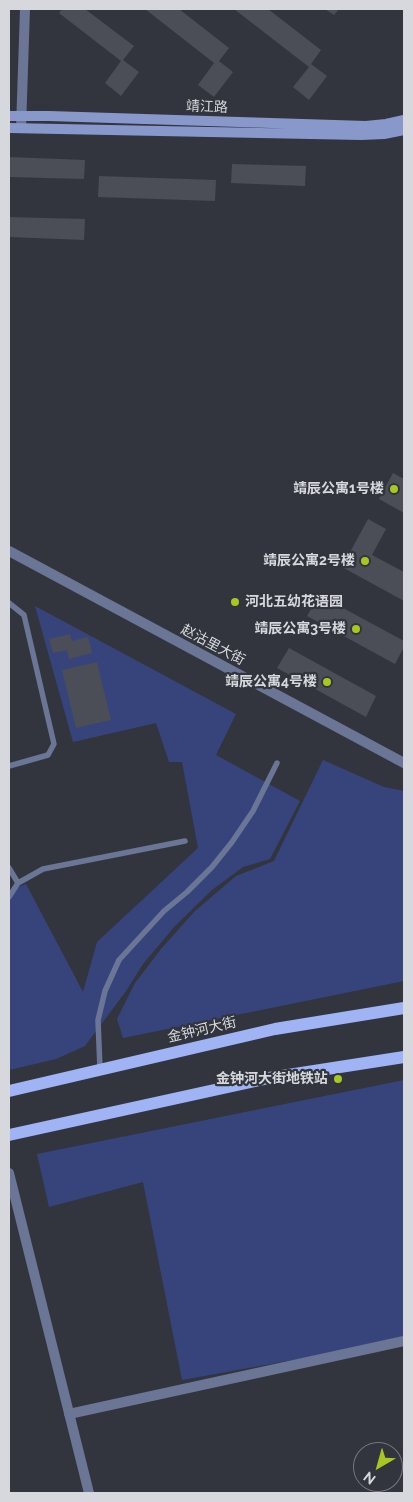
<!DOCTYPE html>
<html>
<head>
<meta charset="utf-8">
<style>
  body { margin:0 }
  #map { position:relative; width:413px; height:1502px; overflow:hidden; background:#32353d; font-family:Raleway,sans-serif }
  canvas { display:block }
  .frame { position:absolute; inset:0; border:10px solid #d6d8dd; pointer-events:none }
  .north { position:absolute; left:353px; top:1442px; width:50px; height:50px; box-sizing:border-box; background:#32353d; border:1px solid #74767d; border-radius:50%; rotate:218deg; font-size:14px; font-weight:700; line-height:20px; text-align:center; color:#d6d8dd }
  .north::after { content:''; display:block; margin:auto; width:18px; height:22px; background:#a7c820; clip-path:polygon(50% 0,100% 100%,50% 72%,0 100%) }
</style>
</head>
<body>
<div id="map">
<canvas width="413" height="1502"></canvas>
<div class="frame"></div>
<div class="north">N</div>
</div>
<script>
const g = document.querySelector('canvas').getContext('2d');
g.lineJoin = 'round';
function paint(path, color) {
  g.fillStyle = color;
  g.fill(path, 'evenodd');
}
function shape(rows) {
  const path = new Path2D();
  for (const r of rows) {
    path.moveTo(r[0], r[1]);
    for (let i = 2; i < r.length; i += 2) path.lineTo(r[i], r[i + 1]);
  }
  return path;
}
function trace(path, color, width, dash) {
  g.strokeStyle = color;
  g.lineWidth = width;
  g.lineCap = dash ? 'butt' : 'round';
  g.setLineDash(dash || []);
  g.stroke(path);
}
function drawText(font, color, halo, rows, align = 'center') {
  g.font = font + ' Raleway,"Noto Sans SC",sans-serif';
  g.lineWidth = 4.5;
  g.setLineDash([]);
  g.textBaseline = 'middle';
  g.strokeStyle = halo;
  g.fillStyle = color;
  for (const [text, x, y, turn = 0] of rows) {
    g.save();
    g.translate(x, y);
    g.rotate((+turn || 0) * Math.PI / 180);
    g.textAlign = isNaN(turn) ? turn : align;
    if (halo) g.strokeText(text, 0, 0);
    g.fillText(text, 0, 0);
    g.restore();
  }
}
const green = shape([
  [35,606,236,714,216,755,300,801,270,859,243,867,212,890,175,926,143,964,126,991,85,1046,56,1059,9,1070,9,890,26,884,83,992,97,942,198,848,182,762,169,762,156,723,73,742],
  [323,760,384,787,404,791,404,981,123,1038,117,1019,135,983,161,949,195,911,236,876,274,861],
  [404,1080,404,1340,182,1380,143,1182,49,1207,37,1154]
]);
const building = shape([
  [62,9,85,9,134,46,123,60,139,72,121,96,105,83,121,61,59,13],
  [145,9,179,9,229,48,219,61,233,72,214,97,198,85,214,63],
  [234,9,268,9,321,50,311,64,327,76,309,100,293,87,309,67],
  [325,9,339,9,334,15],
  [9,157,85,160,84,179,9,177],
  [232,164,306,166,305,186,231,183],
  [99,176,216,180,215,201,98,197],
  [9,217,85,219,84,240,9,237],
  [393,473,404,479,404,513,379,499],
  [368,519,386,529,372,555,404,572,404,601,342,567],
  [319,595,404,641,404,647,395,664,307,616],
  [70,634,72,641,88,637,92,653,69,659,67,650,53,653,49,639],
  [289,648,376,696,366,717,277,668],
  [97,662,111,720,76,728,62,670]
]);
const service = shape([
  [9,603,24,615,54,744,48,755,9,766],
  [9,868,18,883],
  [9,897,18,883,43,869,185,841],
  [100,1069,98,1020,105,991,119,960,164,911,187,892,212,867,232,842,253,811,277,763]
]);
const minor = shape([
  [21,128,25,9],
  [69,1414,404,1341]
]);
const tertiary = shape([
  [9,551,404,763],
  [9,1173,89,1493]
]);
const secondary = shape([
  [9,116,49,116,366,126,386,124,404,120],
  [9,128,361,135,384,134,404,130]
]);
const primary = shape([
  [9,1091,275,1029,404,1008],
  [9,1135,269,1078,404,1057]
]);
const markers = [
  [394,489,5,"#a7c820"],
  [365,561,5,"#a7c820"],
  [235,602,5,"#a7c820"],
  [356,629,5,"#a7c820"],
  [327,682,5,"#a7c820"],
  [338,1079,5,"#a7c820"]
];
const streetNames = [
  ["靖江路",207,107,2],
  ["赵沽里大街",213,645,28],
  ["金钟河大街",202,1030,-13]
];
const poiNames = [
  ["靖辰公寓1号楼",384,489],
  ["靖辰公寓2号楼",355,561],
  ["河北五幼花语园",245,602,"left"],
  ["靖辰公寓3号楼",346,629],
  ["靖辰公寓4号楼",317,682],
  ["金钟河大街地铁站",328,1079]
];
paint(green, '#37447c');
paint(building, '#4b4e57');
trace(service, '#6b7595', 5.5);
trace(minor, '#6b7595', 10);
trace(tertiary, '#6b7595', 10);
trace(secondary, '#8998cb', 10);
trace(primary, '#9fb3f5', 12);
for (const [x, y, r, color] of markers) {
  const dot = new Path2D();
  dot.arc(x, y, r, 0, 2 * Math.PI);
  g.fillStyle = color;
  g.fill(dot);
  trace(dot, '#32353d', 2);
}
drawText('14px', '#d6d8dd', '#32353d', streetNames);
drawText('bold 14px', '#d6d8dd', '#32353d', poiNames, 'right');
</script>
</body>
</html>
